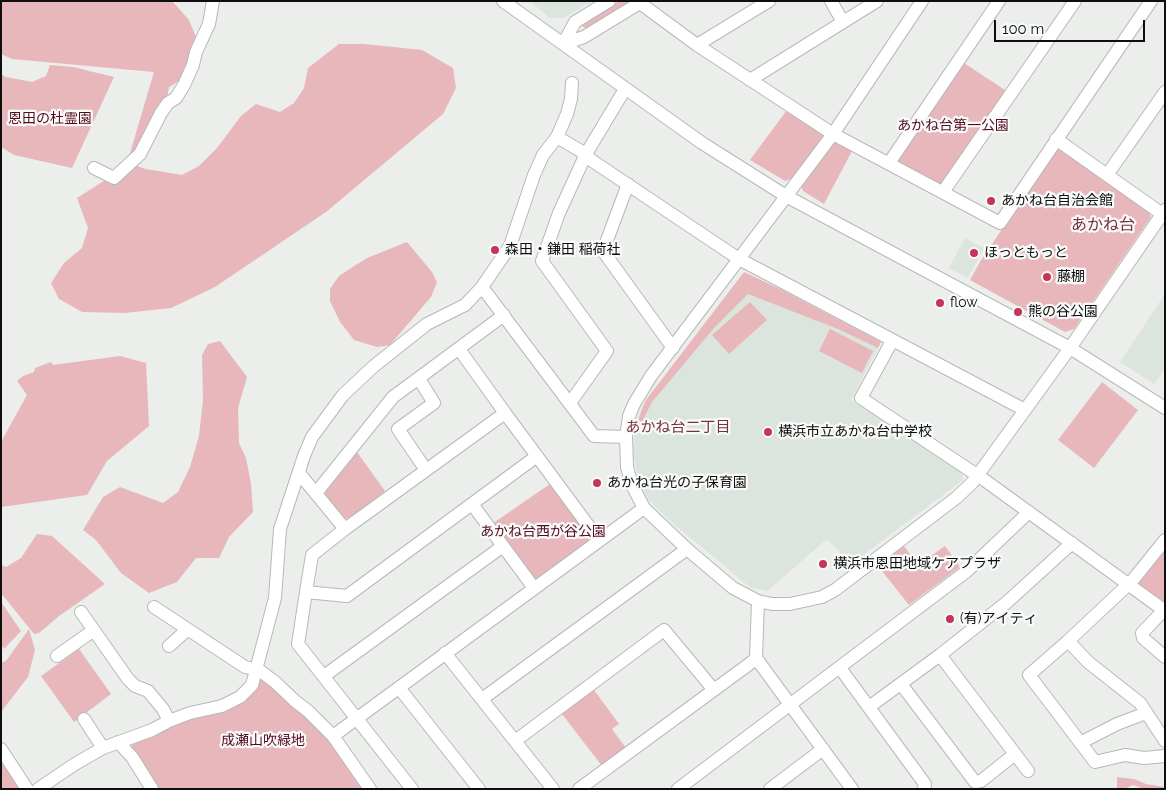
<!DOCTYPE html>
<html>
<head>
<meta charset="utf-8">
<style>
  body { margin:0 }
  #map { position:relative; width:1166px; height:790px; overflow:hidden; background:#ebeeeb; font-family:Raleway,sans-serif }
  canvas { display:block }
  .frame { position:absolute; inset:0; border:2px solid #0d0e0d; pointer-events:none }
  .scale { position:absolute; left:994px; top:20px; width:151px; height:22px; box-sizing:border-box; border:2px solid #0d0e0d; border-top:0; padding-left:6px; font-size:15px; line-height:18px; white-space:nowrap; color:#0d0e0d; -webkit-text-stroke:4px #f8fbf9; paint-order:stroke }
</style>
</head>
<body>
<div id="map">
<canvas width="1166" height="790"></canvas>
<div class="frame"></div>
<div class="scale">100 m</div>
</div>
<script>
const g = document.querySelector('canvas').getContext('2d');
g.lineJoin = 'round';
function paint(path, color) {
  g.fillStyle = color;
  g.fill(path, 'evenodd');
}
function shape(rows) {
  const path = new Path2D();
  for (const r of rows) {
    path.moveTo(r[0], r[1]);
    for (let i = 2; i < r.length; i += 2) path.lineTo(r[i], r[i + 1]);
  }
  return path;
}
function trace(path, color, width, dash) {
  g.strokeStyle = color;
  g.lineWidth = width;
  g.lineCap = dash ? 'butt' : 'round';
  g.setLineDash(dash || []);
  g.stroke(path);
}
function drawText(font, color, halo, rows, align = 'center') {
  g.font = font + ' Raleway,"Noto Sans JP",sans-serif';
  g.lineWidth = 4.5;
  g.setLineDash([]);
  g.textBaseline = 'middle';
  g.strokeStyle = halo;
  g.fillStyle = color;
  for (const [text, x, y, turn = 0] of rows) {
    g.save();
    g.translate(x, y);
    g.rotate((+turn || 0) * Math.PI / 180);
    g.textAlign = isNaN(turn) ? turn : align;
    if (halo) g.strokeText(text, 0, 0);
    g.fillText(text, 0, 0);
    g.restore();
  }
}
const built = shape([
  [530,1,592,1,564,18,550,18],
  [965,238,984,248,968,278,949,268],
  [744,272,782,290,881,342,851,400,962,472,963,480,851,564,827,539,767,591,750,587,669,520,648,499,639,480,633,454,635,428,642,406],
  [1165,294,1165,369,1154,384,1120,362]
]);
const green = shape([
  [1,1,172,1,189,20,200,47,189,75,169,87,167,97,141,151,137,166,146,169,182,175,199,166,217,148,241,116,256,104,280,112,294,103,304,88,308,68,339,44,364,44,422,50,453,68,456,88,443,114,326,212,215,287,171,308,125,313,82,312,59,299,51,283,64,263,82,248,88,228,77,198,126,167,154,72,12,59,1,54],
  [619,1,633,1,587,29,582,26,582,24],
  [964,63,1008,92,942,188,898,161],
  [50,65,73,67,114,77,72,168,14,155,1,147,1,74,6,77,32,82,46,76],
  [787,110,823,133,825,138,794,178,785,181,750,160],
  [837,142,852,151,824,204,803,191,801,184,833,143],
  [1060,150,1148,209,1151,217,1074,329,1065,332,970,280,980,262,1054,151],
  [407,242,432,272,437,282,431,297,390,345,377,347,354,340,340,322,330,301,330,289,339,276,351,268,367,258],
  [744,272,782,290,881,342,878,348,838,329,748,294,714,328,652,402,635,436,635,428,646,400],
  [750,302,767,320,729,354,712,335],
  [830,329,873,351,862,373,819,351],
  [220,341,247,377,238,408,239,443,246,458,251,484,253,512,229,537,219,558,196,558,177,582,149,593,121,573,96,540,83,530,103,497,120,487,163,503,178,492,190,467,199,436,203,400,202,355,208,344],
  [120,356,146,363,149,426,107,461,87,495,1,507,1,442,27,395,17,381,23,376,34,372,35,368,51,362,53,365],
  [1102,382,1138,410,1094,468,1058,440],
  [357,452,385,491,350,519,344,518,326,496,325,492],
  [550,484,592,539,533,581,492,524],
  [37,534,52,536,105,584,59,616,39,633,34,634,1,593,1,565,6,567,21,558],
  [1165,544,1165,604,1132,581],
  [904,546,918,565,945,546,960,567,909,605,878,566],
  [1,602,21,631,4,649,1,644],
  [29,629,35,650,28,677,1,712,1,663,6,661],
  [79,649,111,694,74,722,41,676],
  [259,673,272,683,333,743,364,789,158,789,148,771,131,750,133,741,178,722,227,708],
  [594,690,619,724,612,729,626,748,602,766,562,714],
  [1,759,19,788,1,789],
  [1117,777,1134,779,1146,784,1165,787,1165,789,1144,789,1133,785,1124,789,1117,789]
]);
const minor = shape([
  [503,1,702,143,786,196,1070,348,1165,408],
  [831,1,843,22],
  [922,1,833,134,651,376,634,404,629,416,626,437,627,467,632,485,644,508,687,549,733,588,758,601,772,604,790,604,822,597,835,590,956,498,972,483,1070,348,1165,210],
  [640,3,697,45,833,134,1000,223,1151,1],
  [563,44,584,37,643,1],
  [563,44,575,22,609,1],
  [697,45,769,1],
  [750,80,877,1],
  [557,137,586,154,591,160,739,259,1025,410],
  [1056,139,1165,216],
  [889,163,999,1],
  [94,168,114,178,140,154,161,113,168,103,176,98,184,85,193,65,196,52,209,24,213,1],
  [1107,175,1165,92],
  [628,184,603,251,673,348],
  [943,192,1075,1],
  [482,287,594,436,626,437],
  [892,341,861,398,983,479,1165,611],
  [459,349,505,413],
  [419,379,434,403,398,429,426,470],
  [570,403,607,351,542,261,559,213,586,154,625,89],
  [299,473,345,529],
  [316,493,393,397,504,315],
  [472,504,534,588],
  [1165,540,1132,581,1068,641,1029,675,1095,762,1125,755,1144,758,1165,756],
  [306,592,312,555,345,529,505,413,599,540],
  [758,601,756,658,852,789],
  [154,607,245,667,259,670,275,682,295,701,308,711,333,736,370,789],
  [1164,610,1142,633,1143,638,1165,657],
  [81,612,128,679,135,686,148,691,163,709,169,721],
  [1068,641,1088,662,1140,703,1165,741],
  [169,646,187,630],
  [445,653,553,789],
  [940,655,1028,771],
  [57,656,94,630],
  [840,668,925,784,924,789],
  [324,676,503,546],
  [901,684,975,782,981,781,1015,754],
  [400,689,479,789],
  [482,699,687,549],
  [869,707,940,655,1006,603,1072,543],
  [84,719,103,748],
  [333,736,644,508],
  [515,741,664,630,714,690],
  [118,742,132,757,152,789],
  [1080,743,1117,724,1146,713],
  [1,749,27,789],
  [38,789,75,764,103,748,152,730,169,721,190,713,222,706,240,697,252,685,275,598,280,529,304,456,312,437,343,395,374,366,427,324,465,305,482,287,510,246,534,175,543,155,557,137,567,114,571,99,572,83],
  [412,789,298,644,306,592,347,596,537,456],
  [579,789,752,662,756,658],
  [678,789,967,571,1029,512],
  [770,789,823,749]
]);
const markers = [
  [991,201,5,"#c43557"],
  [495,250,5,"#c43557"],
  [974,253,5,"#c43557"],
  [1047,277,5,"#c43557"],
  [940,303,5,"#c43557"],
  [1018,312,5,"#c43557"],
  [768,432,5,"#c43557"],
  [597,483,5,"#c43557"],
  [823,564,5,"#c43557"],
  [950,619,5,"#c43557"]
];
const parkNames = [
  ["恩田の杜霊園",50,119],
  ["あかね台第一公園",953,126],
  ["あかね台西が谷公園",543,532],
  ["成瀬山吹緑地",263,741]
];
const poiNames = [
  ["あかね台自治会館",1001,201],
  ["森田・鎌田 稲荷社",505,250],
  ["ほっともっと",984,253],
  ["藤棚",1057,277],
  ["flow",950,303],
  ["熊の谷公園",1028,312],
  ["横浜市立あかね台中学校",778,432],
  ["あかね台光の子保育園",607,483],
  ["横浜市恩田地域ケアプラザ",833,564],
  ["(有)アイティ",960,619]
];
const neighbourhoodNames = [
  ["あかね台二丁目",678,427]
];
const quarterNames = [
  ["あかね台",1103,225]
];
paint(built, '#dce5dd');
paint(green, '#e7b7bc');
trace(minor, '#b6b9b6', 14);
trace(minor, '#fff', 12);
for (const [x, y, r, color] of markers) {
  const dot = new Path2D();
  dot.arc(x, y, r, 0, 2 * Math.PI);
  g.fillStyle = color;
  g.fill(dot);
  trace(dot, '#f8fbf9', 2);
}
drawText('14px', '#560b20', '#f8fbf9', parkNames);
drawText('14px', '#0d0e0d', '#f8fbf9', poiNames, 'left');
drawText('15px', '#77303d', '#f8fbf9', neighbourhoodNames);
drawText('16px', '#77303d', '#f8fbf9', quarterNames);
</script>
</body>
</html>
